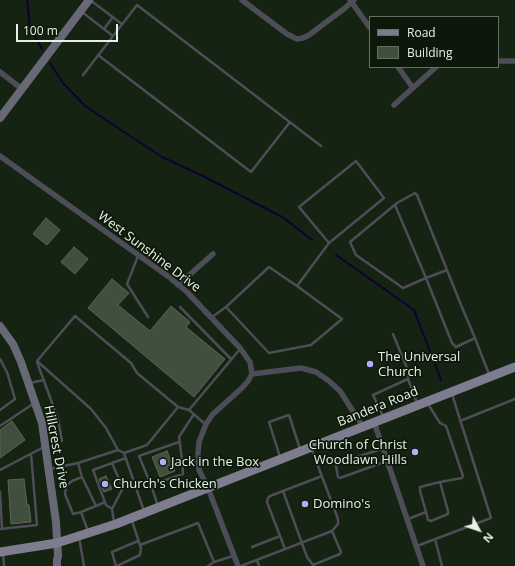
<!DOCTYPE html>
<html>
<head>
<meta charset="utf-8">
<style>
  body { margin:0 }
  #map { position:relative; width:515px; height:566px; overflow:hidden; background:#152313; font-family:"Open Sans",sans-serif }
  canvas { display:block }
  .legend { position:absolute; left:369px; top:16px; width:130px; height:52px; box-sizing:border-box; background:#0c190a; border:1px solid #646f62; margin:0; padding:5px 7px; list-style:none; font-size:12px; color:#e8f1e6 }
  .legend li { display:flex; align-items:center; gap:8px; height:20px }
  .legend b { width:20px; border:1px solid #646f62 }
  .north { position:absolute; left:459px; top:510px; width:40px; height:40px; -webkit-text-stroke:3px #0c190a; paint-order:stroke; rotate:130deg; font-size:11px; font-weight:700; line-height:16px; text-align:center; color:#e8f1e6 }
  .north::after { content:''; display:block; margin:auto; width:14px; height:18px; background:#e8f1e6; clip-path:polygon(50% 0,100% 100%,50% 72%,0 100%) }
  .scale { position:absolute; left:16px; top:24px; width:102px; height:18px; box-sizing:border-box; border:2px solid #e8f1e6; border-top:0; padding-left:5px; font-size:12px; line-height:14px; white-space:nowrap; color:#e8f1e6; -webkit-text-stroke:3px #0c190a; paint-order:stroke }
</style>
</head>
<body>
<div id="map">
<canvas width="515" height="566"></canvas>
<ul class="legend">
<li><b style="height:5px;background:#7e7c8f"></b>Road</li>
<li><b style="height:11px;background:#404f3e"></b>Building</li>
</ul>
<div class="north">N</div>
<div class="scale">100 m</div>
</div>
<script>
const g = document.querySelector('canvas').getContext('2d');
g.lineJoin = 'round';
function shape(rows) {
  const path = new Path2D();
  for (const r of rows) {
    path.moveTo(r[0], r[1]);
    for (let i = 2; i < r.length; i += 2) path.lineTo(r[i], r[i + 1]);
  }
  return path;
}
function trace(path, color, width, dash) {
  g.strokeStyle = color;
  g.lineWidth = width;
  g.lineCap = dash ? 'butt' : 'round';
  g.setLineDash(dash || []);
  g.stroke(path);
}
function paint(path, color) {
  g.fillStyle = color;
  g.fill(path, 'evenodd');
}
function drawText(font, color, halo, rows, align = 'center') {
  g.font = font + ' "Open Sans",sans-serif';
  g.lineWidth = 3.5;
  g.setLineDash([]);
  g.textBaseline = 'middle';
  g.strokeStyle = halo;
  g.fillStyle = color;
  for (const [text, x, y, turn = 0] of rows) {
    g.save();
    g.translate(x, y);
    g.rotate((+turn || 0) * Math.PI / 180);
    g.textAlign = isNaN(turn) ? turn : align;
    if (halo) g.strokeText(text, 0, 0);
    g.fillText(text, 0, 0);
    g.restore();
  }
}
const stream = shape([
  [27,0,30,28,42,49],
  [50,63,63,83,85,106,162,157,203,176,284,218,312,240],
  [336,255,414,310,441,380]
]);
const building = shape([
  [46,218,60,230,47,245,33,234,46,218],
  [74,247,88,259,75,274,61,262,74,247],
  [112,279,129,293,118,305,150,331,171,306,190,322,186,327,225,359,194,397,88,308,112,279],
  [12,421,25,440,0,458,0,430,12,421],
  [167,451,175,471,160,477,152,457,167,451],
  [106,476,112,489,104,492,99,479,106,476],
  [24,479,27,505,29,505,31,522,11,524,8,480,24,479]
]);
const lane = shape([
  [90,0,122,24],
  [82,12,113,36],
  [104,29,113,17],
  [98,55,251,172,290,122],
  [83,75,137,5,321,146],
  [395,205,426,278,403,288,356,255,350,242,397,203,415,193,417,195,447,270],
  [138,256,127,284,148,317],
  [180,307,231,359],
  [226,307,269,267,297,286],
  [212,317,226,307,269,353,311,345,342,319,297,286,329,243,384,198,356,161,299,207,329,243],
  [475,338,456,347,452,343,426,278,447,270,461,305,475,338,478,346,489,374],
  [0,359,7,372,15,399,0,410],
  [37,361,75,316,131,363,137,373,178,407,189,410,205,424],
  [37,361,91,409,106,428,118,450],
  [37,362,58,419,44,422],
  [408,379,417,403],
  [30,383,44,380],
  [428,404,440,423,446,426,463,476,462,478,440,482],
  [189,410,240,349],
  [383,416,373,395,408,379,409,373,393,334],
  [58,419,62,441],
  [460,421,515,399],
  [0,426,33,404],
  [382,449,337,463,336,466,338,477,340,478,387,461],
  [124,453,147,445,178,407],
  [280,457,269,422,289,415,300,449],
  [182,460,179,437,194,414],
  [78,463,82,477,96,506,81,512,73,514,65,494,66,486,72,481,82,477],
  [112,463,126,458],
  [50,469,78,463,118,450,124,453,144,511],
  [0,470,44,447],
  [151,485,139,456,179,442],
  [123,488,135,485],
  [283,491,307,557,313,565,340,554,341,552,332,531],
  [0,492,2,529],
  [96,506,105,502],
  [158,506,151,485,183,474,182,460,198,461],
  [112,509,123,488,112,463,93,470,106,505,112,509,114,522],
  [81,512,88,531],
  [408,519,426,512,428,520,431,521,448,514,448,511,440,482,420,487,420,491,426,512],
  [0,529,37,525,31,454],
  [79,537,84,566],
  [435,539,442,566],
  [140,545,198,523,214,562],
  [417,546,491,518,452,394],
  [252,547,280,536],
  [285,549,267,502,268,498,270,496,322,476],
  [3,553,4,566],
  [257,560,259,566],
  [116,566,112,552,138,541],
  [117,566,140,555,141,548,132,521],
  [208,566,214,562,233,556],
  [241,566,332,531,338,524,338,519,312,450]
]);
const street = shape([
  [242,0,287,34,297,39,303,38,309,35,345,8,354,0],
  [350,0,370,28],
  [498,61,515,61],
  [398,67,413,88],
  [0,72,22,89],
  [394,105,436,67],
  [0,156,169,277,187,292,240,348,250,362,252,374,248,381,242,388,213,414,206,424,199,442,198,454,199,470,208,488,238,566],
  [178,285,213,254],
  [252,374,301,368,316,372,329,381,340,391,363,427],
  [374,422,423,566]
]);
const secondary = shape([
  [0,118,89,0],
  [0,326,13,344,21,362,42,423,56,522,58,556,57,560,57,566]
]);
const primary = shape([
  [0,552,57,543,116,524,515,367]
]);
const markers = [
  [370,364,4,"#b6acf8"],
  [415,452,4,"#b6acf8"],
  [163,462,4,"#b6acf8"],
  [105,484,4,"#b6acf8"],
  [305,504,4,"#b6acf8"]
];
const streetNames = [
  ["West Sunshine Drive",149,252,37],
  ["Bandera Road",378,407,-22],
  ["Hillcrest Drive",56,447,79]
];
const poiNames = [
  ["The Universal",378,357],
  ["Church",378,372],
  ["Church of Christ",407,445,"right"],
  ["Woodlawn Hills",407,460,"right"],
  ["Jack in the Box",171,462],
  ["Church's Chicken",113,484],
  ["Domino's",313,504]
];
trace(stream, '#100030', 2);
paint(building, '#404f3e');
trace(building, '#576755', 1);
trace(lane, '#4e4d57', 2.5);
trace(street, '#4e4d57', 5.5);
trace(secondary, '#696877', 8);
trace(primary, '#7e7c8f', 9);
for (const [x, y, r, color] of markers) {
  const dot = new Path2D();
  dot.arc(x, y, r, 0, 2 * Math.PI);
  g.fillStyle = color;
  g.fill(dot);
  trace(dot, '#0c190a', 1.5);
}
drawText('13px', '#e8f1e6', '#0c190a', streetNames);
drawText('13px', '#e8f1e6', '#0c190a', poiNames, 'left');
</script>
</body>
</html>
